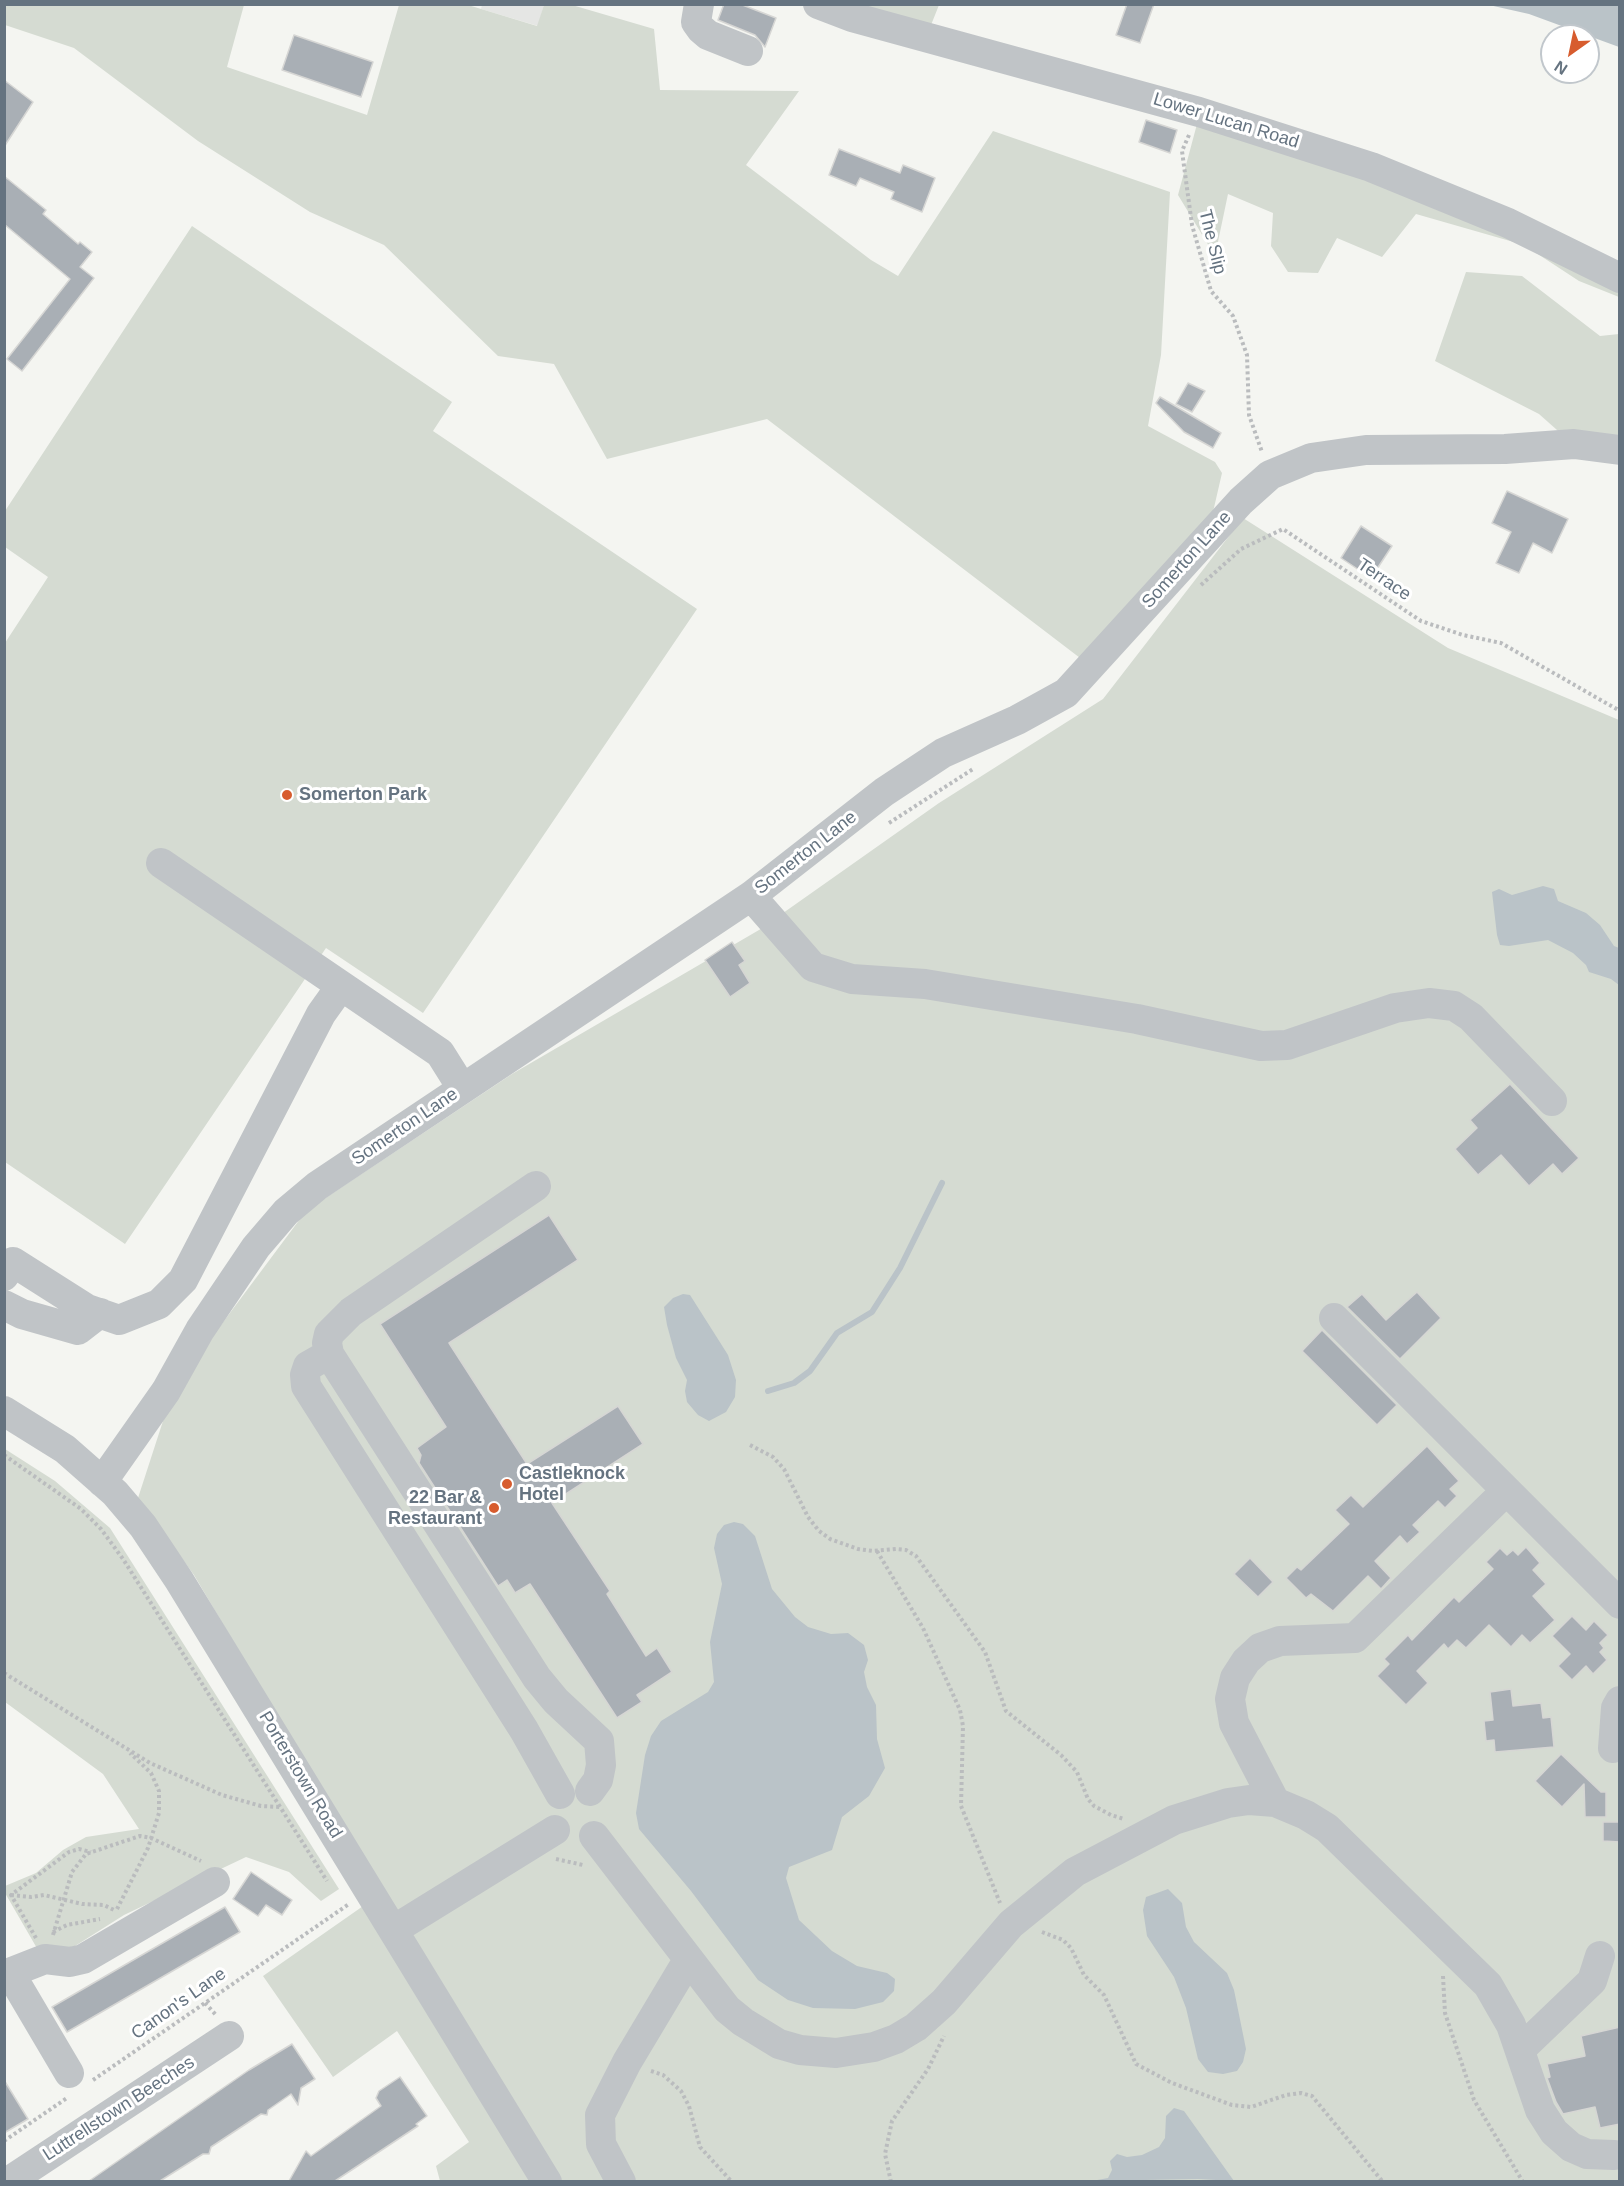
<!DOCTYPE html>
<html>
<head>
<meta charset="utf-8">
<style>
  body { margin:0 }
  #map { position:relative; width:1624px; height:2186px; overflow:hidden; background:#f4f5f1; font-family:Arial,sans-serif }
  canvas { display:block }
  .frame { position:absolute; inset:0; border:6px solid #657380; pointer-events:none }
  .north { position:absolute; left:1540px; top:24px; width:60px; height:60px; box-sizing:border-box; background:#fff; border:2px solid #c1c7cc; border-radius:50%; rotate:213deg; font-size:16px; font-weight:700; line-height:24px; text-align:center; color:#657380 }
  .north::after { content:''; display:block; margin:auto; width:21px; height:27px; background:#d75c2e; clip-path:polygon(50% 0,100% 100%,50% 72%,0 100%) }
</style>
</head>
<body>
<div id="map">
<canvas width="1624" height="2186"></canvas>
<div class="frame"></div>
<div class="north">N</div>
</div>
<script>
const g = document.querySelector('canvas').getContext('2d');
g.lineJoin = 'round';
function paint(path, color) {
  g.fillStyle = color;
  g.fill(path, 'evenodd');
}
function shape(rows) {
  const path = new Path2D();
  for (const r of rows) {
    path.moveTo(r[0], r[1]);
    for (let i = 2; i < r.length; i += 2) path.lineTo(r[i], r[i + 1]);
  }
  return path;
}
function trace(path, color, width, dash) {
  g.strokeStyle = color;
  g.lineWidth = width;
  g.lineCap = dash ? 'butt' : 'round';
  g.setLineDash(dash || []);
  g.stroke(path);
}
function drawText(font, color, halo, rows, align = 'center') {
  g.font = font + ' Arial,sans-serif';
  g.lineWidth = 6;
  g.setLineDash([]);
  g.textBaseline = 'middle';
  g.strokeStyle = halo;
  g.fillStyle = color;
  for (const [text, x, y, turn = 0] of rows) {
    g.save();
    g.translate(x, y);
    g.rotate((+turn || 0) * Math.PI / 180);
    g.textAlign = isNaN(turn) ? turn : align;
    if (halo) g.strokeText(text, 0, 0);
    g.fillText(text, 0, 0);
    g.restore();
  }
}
const built = shape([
  [482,5,544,5,538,26,481,9]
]);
const green = shape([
  [5,5,244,5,227,67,367,115,399,5,468,5,537,26,544,5,572,5,654,29,660,90,799,91,746,165,871,260,898,276,993,131,1170,192,1161,355,1148,426,1215,462,1222,473,1213,512,1084,661,767,419,607,459,554,364,498,356,384,245,310,212,198,141,74,48,5,25],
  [860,5,939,5,931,25],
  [1197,124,1354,175,1445,208,1541,250,1619,290,1619,297,1579,281,1524,245,1416,214,1382,257,1337,238,1318,273,1288,272,1271,246,1273,213,1228,194,1215,256,1178,195],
  [192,226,452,402,433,431,697,609,423,1013,326,948,125,1244,5,1162,5,643,48,577,5,547,5,511],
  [1466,272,1522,276,1600,336,1619,334,1619,441,1557,430,1539,414,1435,361],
  [1243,518,1448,648,1619,720,1619,2181,551,2181,194,1575,138,1498,163,1421,212,1337,306,1211,512,1074,759,930,939,803,1103,699],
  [5,1449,55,1481,110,1528,339,1889,321,1901,289,1872,246,1857,124,1915,64,1953,38,1950,5,1893,5,1886,36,1873,63,1850,86,1837,139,1829,103,1774,5,1702],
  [366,1904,534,2181,440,2181,436,2166,469,2142,397,2031,333,2077,263,1976]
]);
const water = shape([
  [1489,5,1619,5,1619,47,1529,14],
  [1543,886,1554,889,1558,901,1586,913,1600,925,1614,946,1619,948,1619,985,1611,979,1589,972,1586,965,1573,953,1548,940,1509,946,1500,945,1497,935,1492,892,1499,889,1512,895],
  [683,1294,690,1295,716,1336,728,1355,736,1380,735,1397,726,1412,709,1421,698,1415,687,1402,685,1391,687,1380,676,1358,667,1325,664,1307,673,1298],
  [734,1522,743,1524,755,1536,772,1589,795,1617,808,1627,831,1634,848,1633,864,1645,868,1660,864,1672,867,1687,876,1705,877,1739,885,1768,869,1796,842,1817,832,1850,789,1867,786,1878,799,1920,832,1951,857,1966,887,1973,895,1979,894,1991,883,2002,855,2009,813,2008,788,2000,758,1980,691,1891,639,1829,636,1813,645,1755,651,1736,661,1721,708,1692,714,1682,710,1642,722,1584,714,1548,717,1534,724,1525],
  [1168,1889,1182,1903,1186,1927,1194,1942,1227,1973,1234,1990,1246,2049,1243,2062,1237,2071,1223,2074,1208,2072,1198,2059,1186,2008,1174,1977,1147,1936,1143,1910,1146,1897],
  [1174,2108,1184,2111,1234,2181,1198,2179,1092,2181,1108,2178,1112,2170,1110,2161,1117,2154,1127,2157,1142,2155,1159,2147,1165,2138,1166,2116]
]);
const stream = shape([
  [768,1391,794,1383,810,1371,837,1333,872,1312,900,1268,942,1183]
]);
const building = shape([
  [724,4,740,4,776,18,765,47,755,35,718,20,724,4],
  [1127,4,1154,4,1140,43,1116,35,1127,4],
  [294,35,373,62,361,97,282,70,294,35],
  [4,80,33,102,4,147,4,80],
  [1146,120,1177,130,1170,153,1139,142,1146,120],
  [839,149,900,173,903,165,935,178,922,212,891,199,894,192,860,178,856,186,829,175,839,149],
  [4,176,46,210,43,214,78,244,80,242,92,252,80,267,94,278,22,371,7,359,70,279,4,224,4,176],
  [1188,383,1205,391,1192,412,1176,404,1188,383],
  [1160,397,1221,433,1213,448,1184,432,1156,403,1160,397],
  [1507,491,1568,519,1552,553,1533,543,1519,573,1496,563,1511,532,1492,523,1507,491],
  [1361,526,1392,546,1371,578,1341,558,1361,526],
  [732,942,745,961,739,965,750,983,730,997,705,960,732,942],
  [1510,1084,1579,1158,1562,1174,1553,1164,1529,1186,1501,1155,1478,1175,1455,1149,1477,1128,1470,1120,1510,1084],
  [549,1215,578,1260,449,1343,527,1464,618,1406,643,1444,552,1503,610,1591,607,1594,646,1656,657,1648,672,1672,637,1695,642,1702,617,1718,530,1584,515,1593,507,1580,498,1586,419,1463,421,1455,417,1448,446,1427,380,1324,549,1215],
  [1417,1292,1441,1318,1400,1359,1347,1307,1362,1294,1386,1320,1417,1292],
  [1322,1330,1397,1405,1377,1425,1302,1351,1322,1330],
  [1427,1446,1459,1481,1450,1489,1457,1496,1445,1508,1438,1501,1413,1525,1420,1532,1407,1544,1400,1536,1375,1561,1391,1578,1381,1589,1368,1576,1333,1611,1311,1594,1306,1598,1286,1578,1297,1567,1301,1570,1349,1524,1335,1510,1351,1495,1363,1507,1427,1446],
  [1526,1547,1540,1563,1533,1570,1546,1584,1533,1596,1555,1620,1530,1643,1522,1635,1511,1647,1489,1625,1466,1648,1457,1640,1448,1649,1444,1644,1417,1671,1428,1683,1406,1705,1377,1676,1389,1664,1384,1659,1408,1635,1412,1640,1454,1597,1459,1602,1493,1569,1486,1562,1500,1548,1507,1555,1513,1550,1518,1555,1526,1547],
  [1250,1558,1273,1582,1258,1597,1234,1574,1250,1558],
  [1572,1616,1586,1630,1594,1621,1608,1635,1600,1643,1604,1648,1600,1652,1607,1660,1593,1674,1586,1666,1572,1680,1558,1666,1570,1654,1552,1636,1572,1616],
  [1511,1689,1513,1706,1541,1703,1543,1718,1551,1717,1554,1747,1495,1752,1494,1740,1486,1741,1484,1721,1493,1720,1490,1692,1511,1689],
  [1561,1754,1601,1792,1606,1792,1606,1817,1585,1817,1584,1784,1562,1807,1535,1781,1561,1754],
  [1603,1822,1620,1822,1620,1842,1603,1841,1603,1822],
  [251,1872,292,1900,282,1915,266,1905,258,1916,233,1899,251,1872],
  [225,1907,240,1932,67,2032,52,2007,225,1907],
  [1620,2027,1620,2124,1600,2128,1595,2107,1563,2114,1556,2102,1547,2078,1550,2077,1547,2064,1585,2056,1581,2036,1620,2027],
  [292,2044,315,2079,301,2088,298,2105,291,2094,268,2110,267,2115,261,2114,211,2147,209,2154,203,2154,160,2181,89,2181,249,2070,292,2044],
  [400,2077,427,2116,416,2124,418,2126,335,2181,289,2181,306,2151,311,2156,381,2106,376,2098,379,2091,400,2077],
  [4,2080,28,2119,4,2133,4,2080]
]);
const path = shape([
  [1189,135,1182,151,1192,225,1211,291,1233,316,1247,355,1249,415,1262,452],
  [1201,585,1241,549,1283,529,1421,621,1463,635,1501,643,1620,711],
  [889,823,973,769],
  [750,1445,773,1457,784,1469,808,1517,819,1531,830,1539,858,1549,873,1551,896,1549,906,1550,916,1556,985,1652,1006,1711,1061,1755,1077,1772,1088,1799,1094,1806,1111,1815,1124,1819],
  [4,1455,81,1509,101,1529,123,1559,327,1881],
  [877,1551,923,1628,960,1710,963,1726,961,1806,1000,1903],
  [4,1673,150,1763,222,1795,261,1806,280,1807],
  [556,1859,583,1865],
  [11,1895,31,1897,44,1895,82,1904,104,1905,116,1911],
  [117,1909,148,1848,159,1813,159,1791,151,1773,130,1753],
  [53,1932,67,1925,100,1919],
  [1042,1932,1063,1940,1071,1948,1084,1975,1104,1995,1136,2064,1172,2083,1232,2105,1251,2107,1286,2095,1301,2093,1312,2096,1383,2182],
  [53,1935,72,1872,86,1854,140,1836,151,1838,201,1861],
  [36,1938,11,1895,69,1852,79,1849,91,1852],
  [1443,1976,1445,2013,1474,2100,1523,2182],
  [205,2003,217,2016],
  [651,2071,663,2075,681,2091,689,2106,700,2147,732,2182],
  [93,2080,349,1904],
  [4,2141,67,2098],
  [891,2182,885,2154,892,2121,928,2069,944,2036]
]);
const minor = shape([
  [699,4,696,22,701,29,708,35,748,51],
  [818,4,852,17,1199,112,1371,167,1508,223,1620,278],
  [161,863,440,1053,462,1088],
  [751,896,813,967,852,979,925,984,1137,1019,1261,1046,1287,1045,1395,1008,1429,1003,1454,1006,1471,1017,1552,1101],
  [536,1186,351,1312,329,1334,327,1343,329,1354,537,1678,556,1701,599,1741,601,1765,598,1780,590,1791],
  [4,1276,13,1262,87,1309,119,1320,159,1304,183,1280,321,1014,341,986],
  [4,1305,22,1314,78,1330,100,1313],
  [1334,1318,1620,1604],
  [329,1354,308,1366,305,1375,306,1386,524,1730,560,1794],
  [4,1411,65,1449,115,1493,143,1526,179,1580,547,2182],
  [102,1482,166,1391,200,1330,256,1247,286,1212,317,1186,751,896,884,792,943,753,1017,720,1066,693,1241,501,1270,475,1311,458,1366,450,1505,449,1574,444,1620,450],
  [1505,1492,1355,1638,1280,1641,1260,1648,1246,1661,1235,1678,1230,1699,1234,1723,1275,1802,1306,1815,1327,1828,1488,1985,1511,2025,1540,2110,1554,2132,1571,2147,1587,2154,1614,2155],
  [1613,1748,1616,1708,1620,1701],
  [594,1836,727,2009,743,2022,779,2044,800,2050,836,2053,874,2047,896,2039,916,2027,944,2002,1011,1924,1075,1872,1174,1820,1228,1803,1249,1800,1275,1802],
  [395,1929,555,1830],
  [10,1973,69,2073],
  [4,1975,45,1959,70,1962,83,1959,215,1882],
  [1521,2049,1592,1981,1600,1956],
  [8,2182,229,2036],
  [621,2182,601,2144,600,2115,627,2062,688,1960]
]);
const markers = [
  [287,795,6,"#d75c2e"],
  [507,1484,6,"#d75c2e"],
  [494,1508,6,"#d75c2e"]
];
const streetNames = [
  ["Lower Lucan Road",1226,121,17],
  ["The Slip",1212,242,76],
  ["Somerton Lane",1187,560,-48],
  ["Terrace",1384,580,34],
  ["Somerton Lane",806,853,-38],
  ["Somerton Lane",405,1127,-34],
  ["Porterstown Road",300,1775,59],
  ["Canon's Lane",179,2004,-35],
  ["Luttrellstown Beeches",119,2109,-33]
];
const poiNames = [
  ["Somerton Park",299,795],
  ["Castleknock",519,1474],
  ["Hotel",519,1495],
  ["22 Bar &",482,1498,"right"],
  ["Restaurant",482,1519,"right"]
];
paint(built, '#e5e6e4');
paint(green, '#d5dbd2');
paint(water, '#bac3c8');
trace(stream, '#bac3c8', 6);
paint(building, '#a9afb5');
trace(building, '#d6d6d4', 1.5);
trace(path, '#babcbe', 4, [3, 3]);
trace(minor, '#c0c4c7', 30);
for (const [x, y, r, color] of markers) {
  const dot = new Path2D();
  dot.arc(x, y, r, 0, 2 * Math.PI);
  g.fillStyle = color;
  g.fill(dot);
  trace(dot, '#fff', 2);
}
drawText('18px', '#657380', '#fff', streetNames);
drawText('bold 18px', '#657380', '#fff', poiNames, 'left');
</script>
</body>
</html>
